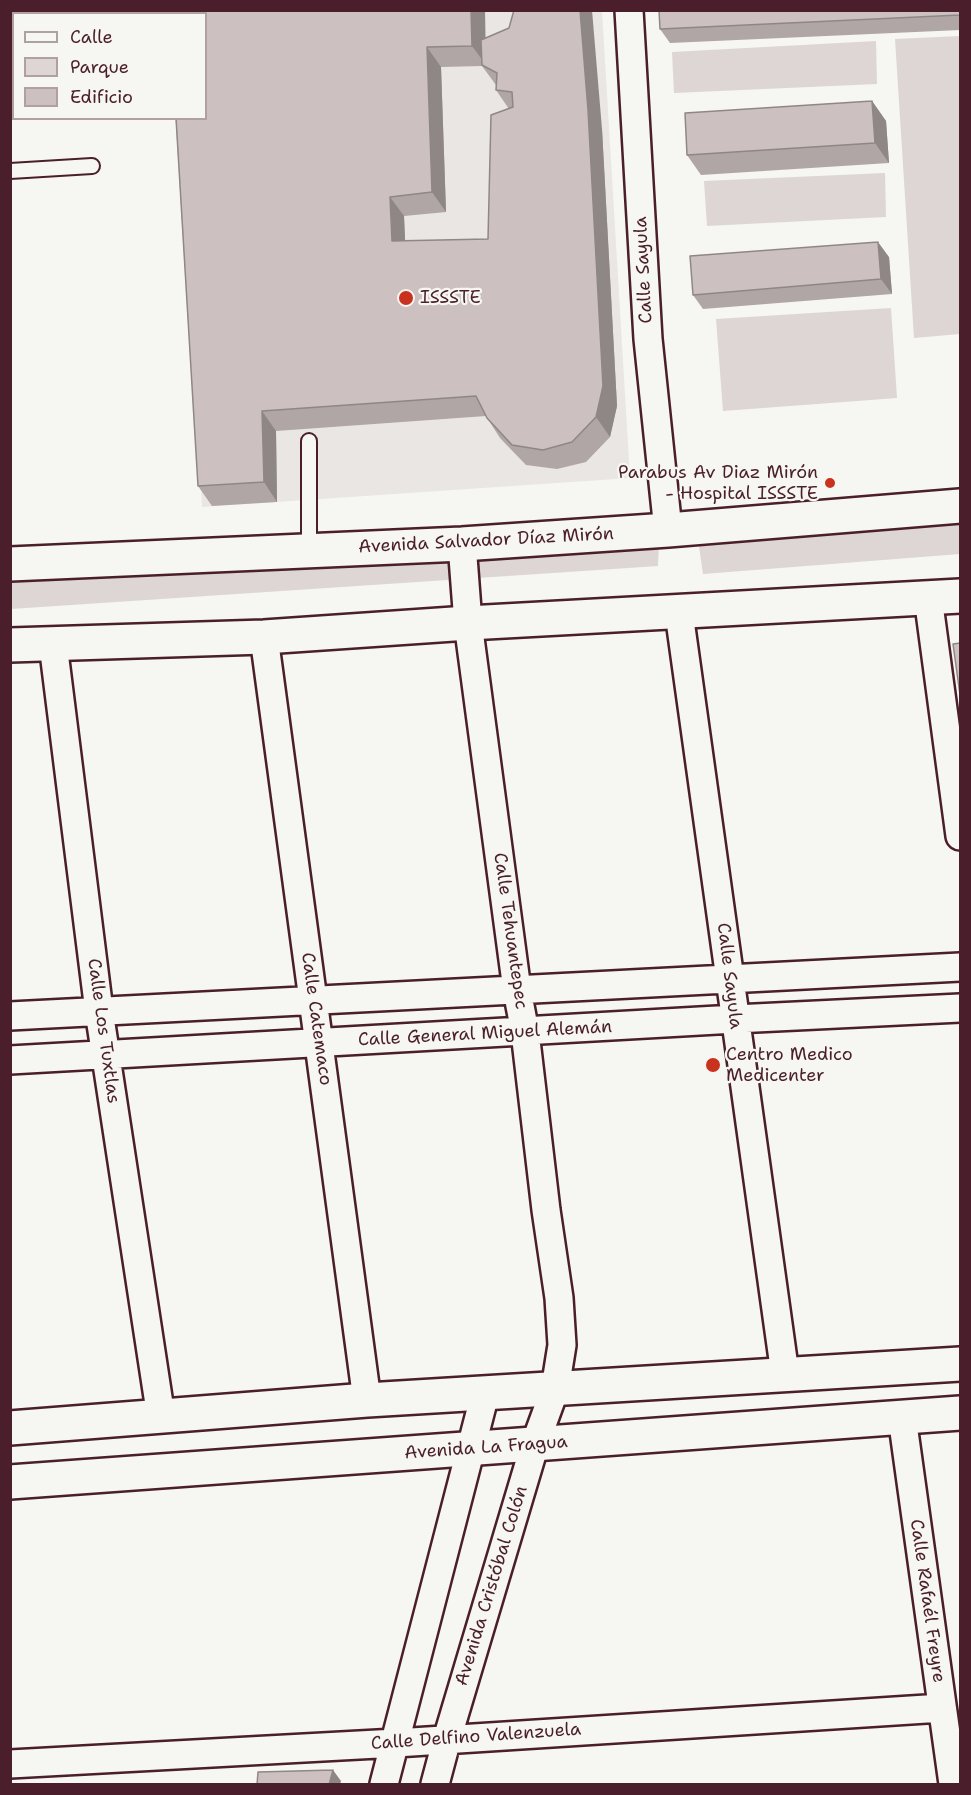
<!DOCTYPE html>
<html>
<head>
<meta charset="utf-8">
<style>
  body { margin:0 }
  #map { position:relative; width:971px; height:1795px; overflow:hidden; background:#f6f6f2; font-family:"Shantell Sans",sans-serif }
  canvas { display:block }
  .frame { position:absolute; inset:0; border:12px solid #4a1f2b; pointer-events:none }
  .legend { position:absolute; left:12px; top:12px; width:195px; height:108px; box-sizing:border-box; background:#f6f6f2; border:2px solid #b1a0a2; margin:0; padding:8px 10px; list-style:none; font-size:18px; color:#4a1f2b }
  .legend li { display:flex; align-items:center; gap:12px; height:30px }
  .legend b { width:30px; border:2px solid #b1a0a2 }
</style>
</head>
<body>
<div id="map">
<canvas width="971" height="1795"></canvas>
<div class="frame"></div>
<ul class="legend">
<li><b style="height:8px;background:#f6f6f2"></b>Calle</li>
<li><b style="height:16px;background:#ddd6d5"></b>Parque</li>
<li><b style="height:16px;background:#ccc1c0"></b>Edificio</li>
</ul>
</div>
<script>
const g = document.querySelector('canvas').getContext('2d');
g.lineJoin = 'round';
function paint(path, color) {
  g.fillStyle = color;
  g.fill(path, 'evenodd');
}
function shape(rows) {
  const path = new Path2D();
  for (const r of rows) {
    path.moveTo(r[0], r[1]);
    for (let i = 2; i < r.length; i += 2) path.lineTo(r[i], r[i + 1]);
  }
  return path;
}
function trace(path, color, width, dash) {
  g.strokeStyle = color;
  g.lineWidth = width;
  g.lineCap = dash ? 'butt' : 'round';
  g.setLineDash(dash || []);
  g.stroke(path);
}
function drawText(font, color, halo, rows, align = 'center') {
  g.font = font + ' "Shantell Sans",sans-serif';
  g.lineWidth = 4.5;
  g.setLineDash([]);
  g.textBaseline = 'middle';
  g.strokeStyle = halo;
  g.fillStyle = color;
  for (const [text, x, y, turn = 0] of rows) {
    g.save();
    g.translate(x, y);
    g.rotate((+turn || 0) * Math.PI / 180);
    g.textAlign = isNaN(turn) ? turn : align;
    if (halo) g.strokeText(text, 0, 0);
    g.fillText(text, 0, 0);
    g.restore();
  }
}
const built = shape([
  [182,11,602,11,630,478,202,507,186,119,206,118,206,14]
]);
const green = shape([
  [960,36,960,334,914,338,895,39],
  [876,41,877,84,674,93,672,52],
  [885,173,886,217,707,226,704,181],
  [891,308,897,398,723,411,716,319],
  [960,523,960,554,703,574,698,539],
  [659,541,658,566,11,609,10,568]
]);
const service = shape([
  [10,171,92,166],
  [309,551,309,441]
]);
const minor = shape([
  [629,10,648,339,668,530],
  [928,597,960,836],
  [679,613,785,1374],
  [264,637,367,1400],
  [53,644,99,1011,161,1417],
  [10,1016,960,967],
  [10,1060,735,1019,960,1008],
  [902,1417,953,1784],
  [10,1764,396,1743,942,1708],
  [384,1784,485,1394],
  [435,1784,447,1739,535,1444,555,1389,562,1345,559,1298,546,1210,525,1032,517,990,468,623,462,544]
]);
const tertiary = shape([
  [10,1428,367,1400,960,1364],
  [10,1482,960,1413]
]);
const secondary = shape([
  [10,564,462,544,668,530,960,506],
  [10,645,264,637,468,623,960,596]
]);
const wall = shape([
  [169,10,485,38,602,129,617,406,610,437,586,462,557,469,526,465,500,438,486,416,276,431,277,502,212,506,198,486],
  [482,66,496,85,496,90,509,109,488,239,405,241,404,216,446,212,441,67],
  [960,10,960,30,670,43,660,29],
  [872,101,886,121,889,163,701,175,687,155],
  [889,257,892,294,703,309,693,295]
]);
const shadedWall = shape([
  [471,10,485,10,486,65,472,46],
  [580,10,592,10,602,129,617,406,610,437,596,417],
  [427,47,441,67,446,212,432,192],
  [872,101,886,121,889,163,875,143],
  [390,197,404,216,406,261,392,241],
  [878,242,889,257,892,294,881,279],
  [262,411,276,431,277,502,264,482],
  [333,1770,341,1781,340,1785,329,1785]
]);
const building = shape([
  [169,10,471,10,472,46,427,47,432,192,390,197,392,241,488,239,491,115,513,107,512,92,496,90,497,73,482,65,481,40,509,28,514,10,580,10,588,110,603,386,596,417,572,442,543,450,512,445,487,418,476,396,262,411,264,482,198,486,176,118,206,118,206,14,170,14,169,10],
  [659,10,960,10,960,15,660,29,659,10],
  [872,101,875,143,687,155,685,113,872,101],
  [878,242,881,279,693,295,690,256,878,242],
  [960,643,960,695,953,644,960,643],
  [333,1770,329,1785,257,1785,258,1772,333,1770]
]);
const markers = [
  [406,298,8,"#c8321e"],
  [830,483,6,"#c8321e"],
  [713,1065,8,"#c8321e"]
];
const streetNames = [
  ["Calle Sayula",644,270,-93],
  ["Avenida Salvador Díaz Mirón",486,541,-3],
  ["Calle Tehuantepec",510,931,82],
  ["Calle Sayula",729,976,83],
  ["Calle Catemaco",316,1019,82],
  ["Calle Los Tuxtlas",103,1031,82],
  ["Calle General Miguel Alemán",485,1034,-3],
  ["Avenida La Fragua",486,1448,-4],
  ["Avenida Cristóbal Colón",492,1586,-73],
  ["Calle Rafaél Freyre",927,1601,82],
  ["Calle Delfino Valenzuela",476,1737,-4]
];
const poiNames = [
  ["ISSSTE",420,298],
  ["Parabus Av Diaz Mirón",818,473,"right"],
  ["- Hospital ISSSTE",818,494,"right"],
  ["Centro Medico",726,1055],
  ["Medicenter",726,1076]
];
paint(built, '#e9e6e3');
paint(green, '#ddd6d5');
trace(service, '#4a1f2b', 18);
trace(minor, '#4a1f2b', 32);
trace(tertiary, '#4a1f2b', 38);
trace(secondary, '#4a1f2b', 38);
trace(service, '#f6f6f2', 14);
trace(minor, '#f6f6f2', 27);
trace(tertiary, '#f6f6f2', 33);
trace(secondary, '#f6f6f2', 33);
paint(wall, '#afa6a5');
paint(shadedWall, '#8f8786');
paint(building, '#ccc1c0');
trace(building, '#8f8786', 1.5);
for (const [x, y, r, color] of markers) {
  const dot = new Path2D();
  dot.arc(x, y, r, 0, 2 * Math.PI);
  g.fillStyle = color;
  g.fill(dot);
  trace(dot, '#f6f6f2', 2);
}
drawText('18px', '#4a1f2b', '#f6f6f2', streetNames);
drawText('18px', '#4a1f2b', '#f6f6f2', poiNames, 'left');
</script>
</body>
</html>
